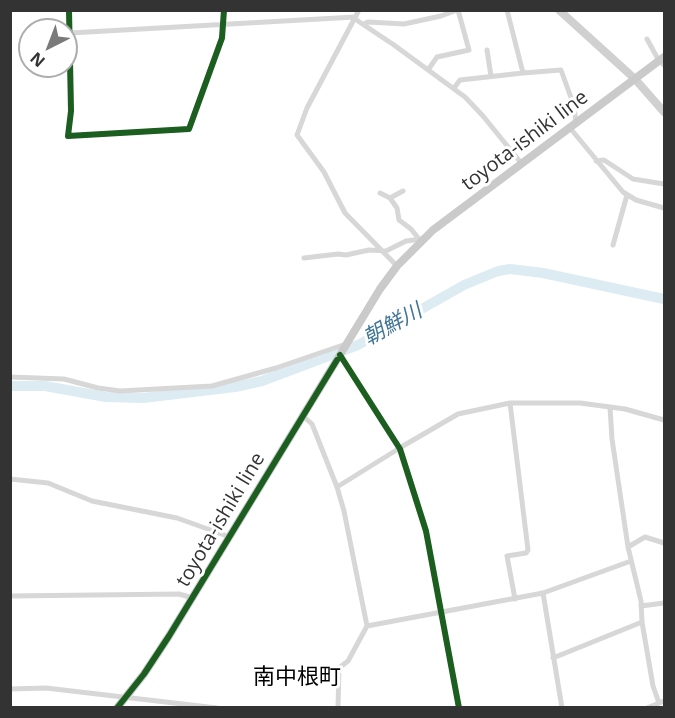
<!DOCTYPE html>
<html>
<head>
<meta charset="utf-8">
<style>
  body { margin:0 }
  #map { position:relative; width:675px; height:718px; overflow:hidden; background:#fff; font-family:"Open Sans",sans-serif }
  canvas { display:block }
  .frame { position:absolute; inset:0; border:12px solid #333; pointer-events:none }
  .north { position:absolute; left:18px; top:18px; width:60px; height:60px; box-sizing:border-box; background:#fff; border:2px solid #adadad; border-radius:50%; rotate:222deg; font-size:16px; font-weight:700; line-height:24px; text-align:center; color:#333 }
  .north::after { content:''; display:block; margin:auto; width:21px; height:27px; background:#7a7a7a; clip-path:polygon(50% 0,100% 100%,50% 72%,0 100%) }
</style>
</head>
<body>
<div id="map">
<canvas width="675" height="718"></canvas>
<div class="frame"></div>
<div class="north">N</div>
</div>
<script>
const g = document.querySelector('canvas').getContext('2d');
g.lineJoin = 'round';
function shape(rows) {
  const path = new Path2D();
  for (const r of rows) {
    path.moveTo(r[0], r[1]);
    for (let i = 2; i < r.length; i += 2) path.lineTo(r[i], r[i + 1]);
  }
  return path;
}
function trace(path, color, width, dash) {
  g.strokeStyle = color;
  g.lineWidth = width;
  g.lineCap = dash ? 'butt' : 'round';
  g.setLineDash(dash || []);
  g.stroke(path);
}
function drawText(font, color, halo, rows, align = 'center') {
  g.font = font + ' "Open Sans","Noto Sans JP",sans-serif';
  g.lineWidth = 6;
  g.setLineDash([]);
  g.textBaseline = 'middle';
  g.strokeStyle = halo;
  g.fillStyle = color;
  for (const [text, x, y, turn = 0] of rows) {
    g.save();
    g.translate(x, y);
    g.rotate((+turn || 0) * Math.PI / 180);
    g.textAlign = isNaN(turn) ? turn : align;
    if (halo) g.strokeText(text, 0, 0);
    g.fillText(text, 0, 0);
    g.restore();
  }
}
const river = shape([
  [10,386,45,386,106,397,143,398,235,387,262,381,358,345,464,285,498,271,510,269,543,273,664,299]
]);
const street = shape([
  [69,10,71,111,68,136,189,129,222,38,224,10],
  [359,10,307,108,297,135,324,172,345,213,397,266],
  [355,19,394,45,465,97,483,116,522,164],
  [364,24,368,22,404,24,441,16,457,10],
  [70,33,355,17],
  [647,39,659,61,664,65],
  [487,50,491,76],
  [428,70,437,57,469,50,458,10],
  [523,73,561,70,574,106,576,123],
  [454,88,460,80,523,73,507,10],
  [570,128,623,192,636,200,664,208],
  [596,161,604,160,633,179,664,184],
  [403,191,390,198,397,208,399,220,411,229,419,239],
  [380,193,390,198],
  [613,245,627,195],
  [304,258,338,254,346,255,369,250,386,251,406,241,422,239],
  [340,355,400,449,426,531,459,708],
  [10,377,64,379,98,388,120,391,212,386,276,368,346,344],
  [510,403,528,550,526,553,507,556,515,599],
  [610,407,612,439,628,547,641,601,642,622,653,686,659,703],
  [10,479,48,483,92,501,177,518,230,537],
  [337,487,403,446,458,414,510,403,580,403,625,409,664,420],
  [628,547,645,537,664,543],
  [543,593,562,708],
  [10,596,179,594,193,598],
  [641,606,664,603],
  [367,626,543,593,631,561],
  [553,658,642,622],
  [285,671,339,668,348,661,367,626,344,511,337,487,312,424,303,416],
  [10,689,46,688,217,708],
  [338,708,339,668],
  [647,708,664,701]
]);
const secondary = shape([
  [559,10,635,79,664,112]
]);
const primary = shape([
  [117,708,144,674,169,636,380,289,397,266,433,230,664,57]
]);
const cycleway = shape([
  [69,10,71,111,68,136,189,129,222,38,224,10],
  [340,355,400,449,426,531,459,708],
  [117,708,144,674,169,636,337,360]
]);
const streetNames = [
  ["toyota-ishiki line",525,141,-37],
  ["toyota-ishiki line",221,520,-59]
];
const waterNames = [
  ["朝鮮川",393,325,-29]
];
const quarterNames = [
  ["南中根町",297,678]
];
trace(river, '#ddebf3', 10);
trace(street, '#d7d7d7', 5);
trace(secondary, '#d0d0d0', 8);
trace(primary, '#cacaca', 8);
trace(cycleway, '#1b5e20', 6);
drawText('20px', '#333', '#fff', streetNames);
drawText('italic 21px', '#3f7597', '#fff', waterNames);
drawText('22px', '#000', '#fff', quarterNames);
</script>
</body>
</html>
